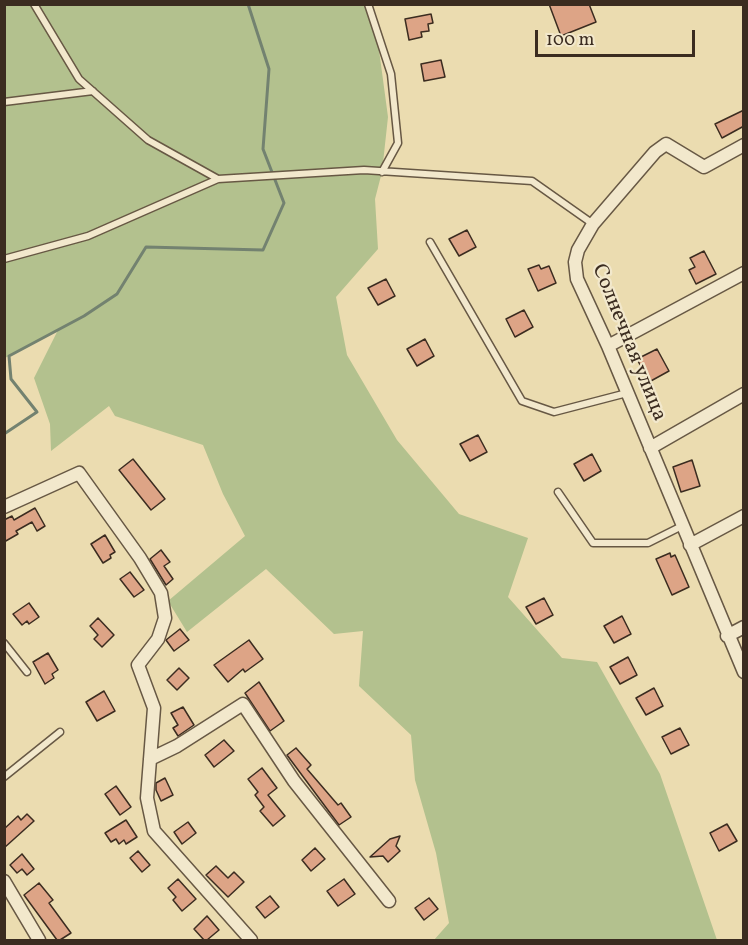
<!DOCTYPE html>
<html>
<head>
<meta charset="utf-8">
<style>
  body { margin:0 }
  #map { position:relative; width:748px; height:945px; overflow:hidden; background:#ebdcb0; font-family:Vollkorn,serif }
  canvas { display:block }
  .frame { position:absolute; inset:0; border:6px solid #3b2c20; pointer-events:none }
  .scale { position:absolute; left:535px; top:30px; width:160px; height:27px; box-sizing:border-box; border:3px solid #3b2c20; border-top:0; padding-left:8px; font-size:18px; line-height:21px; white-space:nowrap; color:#3b2c20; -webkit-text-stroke:4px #f2e8cc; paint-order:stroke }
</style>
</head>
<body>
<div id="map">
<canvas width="748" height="945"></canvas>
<div class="frame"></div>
<div class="scale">100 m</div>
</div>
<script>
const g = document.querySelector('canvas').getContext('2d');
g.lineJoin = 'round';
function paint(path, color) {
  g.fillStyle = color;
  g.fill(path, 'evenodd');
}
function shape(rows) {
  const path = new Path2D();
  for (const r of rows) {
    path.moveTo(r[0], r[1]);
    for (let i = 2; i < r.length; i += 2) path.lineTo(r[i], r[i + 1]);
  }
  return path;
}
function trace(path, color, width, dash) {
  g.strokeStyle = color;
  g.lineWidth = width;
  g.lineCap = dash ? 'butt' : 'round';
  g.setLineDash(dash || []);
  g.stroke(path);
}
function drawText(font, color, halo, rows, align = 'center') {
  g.font = font + ' Vollkorn,serif';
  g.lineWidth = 4.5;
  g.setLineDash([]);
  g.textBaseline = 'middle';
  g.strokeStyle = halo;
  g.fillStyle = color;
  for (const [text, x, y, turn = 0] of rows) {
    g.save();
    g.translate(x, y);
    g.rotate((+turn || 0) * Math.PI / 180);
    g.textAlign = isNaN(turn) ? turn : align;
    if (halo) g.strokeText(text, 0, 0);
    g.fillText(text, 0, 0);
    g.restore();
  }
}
const green = shape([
  [5,5,365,5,372,13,379,50,388,117,382,172,375,199,378,249,336,297,347,355,397,440,459,514,528,538,508,597,562,658,597,662,660,774,717,940,434,940,449,923,436,853,415,780,411,735,359,686,363,631,334,634,266,569,187,632,168,601,245,536,223,494,203,445,115,416,109,406,51,451,50,424,34,378,58,330,5,358,5,102,76,92,5,98]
]);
const stream = shape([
  [4,434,37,412,11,379,9,356,84,316,117,294,146,247,263,250,284,203,263,149,269,69,248,4]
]);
const building = shape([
  [549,4,589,4,596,22,561,36,549,4],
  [431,14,433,23,428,24,429,31,421,32,422,37,409,40,405,19,431,14],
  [441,60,445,77,424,81,421,64,441,60],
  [744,110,744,126,722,138,715,124,744,110],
  [467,230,476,247,459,256,449,239,467,230],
  [704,251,716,274,696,284,689,270,695,267,690,258,704,251],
  [539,265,541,269,549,266,556,283,538,291,528,269,539,265],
  [386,279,395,296,378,305,368,288,386,279],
  [524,310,533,327,515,337,506,319,524,310],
  [425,339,434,356,417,366,407,349,425,339],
  [657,349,669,371,649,382,637,359,657,349],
  [478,435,487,452,470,461,460,444,478,435],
  [592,454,601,471,584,481,574,464,592,454],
  [133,459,165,499,151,510,119,470,133,459],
  [692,460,700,486,681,492,673,467,692,460],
  [35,508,45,526,37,531,32,522,16,531,18,534,4,542,4,520,12,516,14,520,35,508],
  [105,535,115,552,110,555,111,558,103,563,91,544,105,535],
  [161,550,170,562,164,566,173,579,166,585,150,559,161,550],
  [670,553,671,557,675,555,689,587,672,595,656,559,670,553],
  [130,572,144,590,134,597,120,579,130,572],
  [544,598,553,615,536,624,526,607,544,598],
  [29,603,39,617,29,624,27,621,22,625,13,614,29,603],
  [622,616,631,634,614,643,604,626,622,616],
  [98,618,114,635,102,647,94,639,98,635,90,626,98,618],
  [180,629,189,640,174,651,166,640,180,629],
  [249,640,263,659,245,672,243,669,228,682,214,665,249,640],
  [48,653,58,670,52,674,54,678,45,684,33,662,48,653],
  [628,657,637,675,620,684,610,667,628,657],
  [179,668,189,678,177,690,167,680,179,668],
  [259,682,284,721,270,731,245,693,259,682],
  [654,688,663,706,646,715,636,698,654,688],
  [104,691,115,711,97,721,86,702,104,691],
  [183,707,194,725,178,736,173,728,178,725,171,713,183,707],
  [680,728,689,745,671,754,662,737,680,728],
  [224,740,234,751,214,767,205,755,224,740],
  [296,748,311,765,307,769,338,805,341,803,351,817,339,825,287,755,296,748],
  [262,768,277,788,268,795,285,816,273,826,260,811,264,807,255,795,258,792,248,779,262,768],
  [165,778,173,795,161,801,156,790,156,783,165,778],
  [116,786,131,807,120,815,105,794,116,786],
  [27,814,34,821,4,848,4,829,18,816,21,820,27,814],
  [126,820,137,837,126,844,124,840,119,844,116,839,111,842,105,833,126,820],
  [188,822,196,833,182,844,174,832,188,822],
  [727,824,737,841,719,851,710,833,727,824],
  [400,836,396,846,400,851,388,862,383,856,370,857,390,839,400,836],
  [315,848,325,859,311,871,302,860,315,848],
  [138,851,150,865,142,872,130,858,138,851],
  [22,854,34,869,27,875,22,869,17,873,10,865,22,854],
  [216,866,228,878,234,872,244,882,228,897,206,875,216,866],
  [178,879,196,899,182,911,173,900,176,897,168,888,178,879],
  [344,879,355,894,338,906,327,891,344,879],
  [39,883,53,900,49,903,71,933,60,940,57,940,24,895,39,883],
  [270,896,279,907,265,918,256,907,270,896],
  [429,898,438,909,424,920,415,908,429,898],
  [207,916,219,930,207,940,204,940,194,929,207,916]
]);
const lane = shape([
  [34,4,79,79,148,140,218,179],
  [368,4,391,74,398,143,382,172],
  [4,102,93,91],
  [430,242,522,401,554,412,627,393],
  [4,259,88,236,218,179,364,170,532,181,593,224],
  [558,492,593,543,648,543,682,526],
  [4,643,27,672],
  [4,777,60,732]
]);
const street = shape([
  [744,145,704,167,666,144,655,152,593,224,578,250,575,262,577,279,608,346,744,672],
  [608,346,744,273],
  [650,448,744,394],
  [4,507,79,473,140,558,161,593,165,618,158,639,138,665,154,708,147,798,154,831,251,940],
  [690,545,744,516],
  [727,636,744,627],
  [150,759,177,746,243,704,294,781,389,901],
  [4,881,39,940]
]);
const streetNames = [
  ["Солнечная улица",628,343,68]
];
paint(green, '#b3c18e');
trace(stream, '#738270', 3);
paint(building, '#dda486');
trace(building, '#3b2c20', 1.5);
trace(lane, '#675844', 9);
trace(street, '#675844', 15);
trace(lane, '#f2e8cc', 6);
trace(street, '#f2e8cc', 12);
drawText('21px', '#3b2c20', '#f2e8cc', streetNames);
</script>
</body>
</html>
